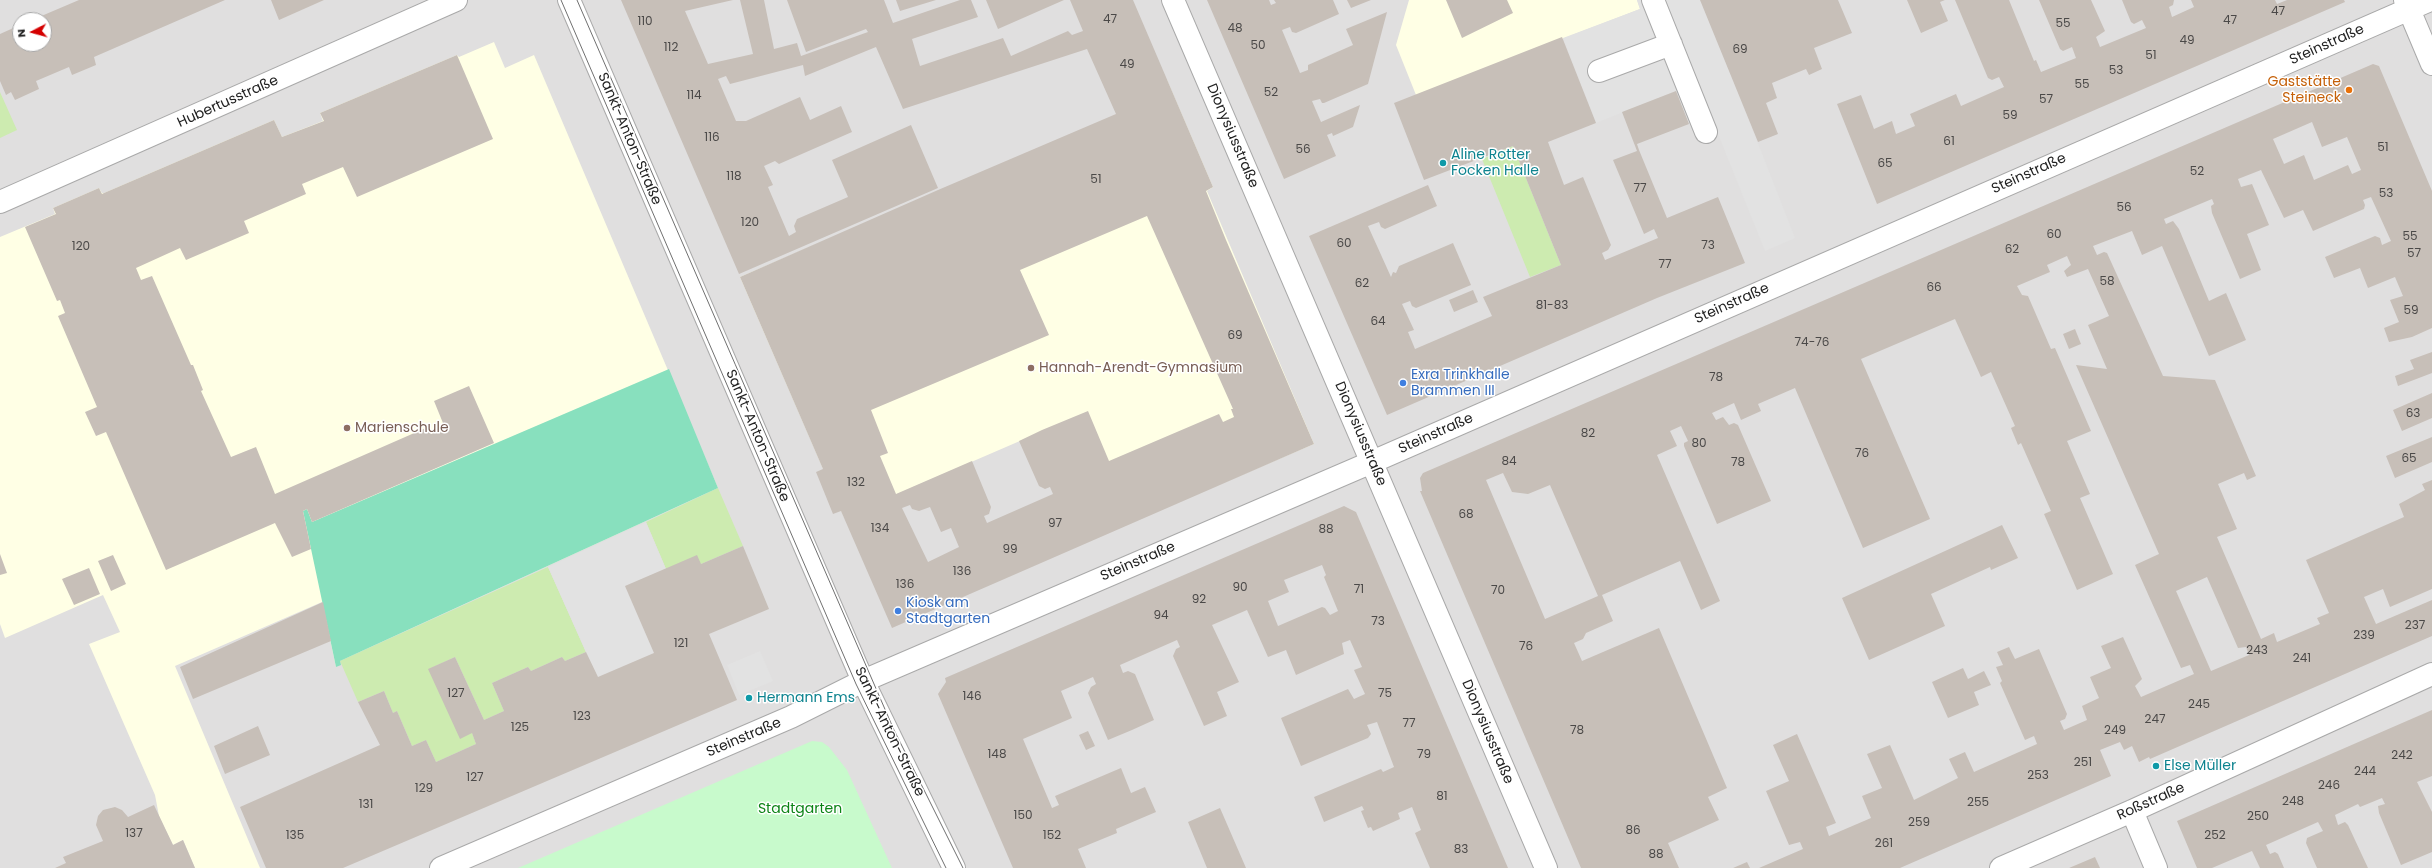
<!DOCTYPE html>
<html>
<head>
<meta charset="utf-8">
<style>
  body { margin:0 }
  #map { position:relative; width:2432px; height:868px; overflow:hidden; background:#f2efe9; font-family:Poppins,sans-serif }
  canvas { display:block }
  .north { position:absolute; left:12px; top:12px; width:40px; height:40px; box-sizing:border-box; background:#fff; border:1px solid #a7a7a7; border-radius:50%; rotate:264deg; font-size:11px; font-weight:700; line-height:16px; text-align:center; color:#222 }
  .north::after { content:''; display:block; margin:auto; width:14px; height:18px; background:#d40000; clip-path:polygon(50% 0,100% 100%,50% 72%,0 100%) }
</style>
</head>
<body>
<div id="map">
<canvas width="2432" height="868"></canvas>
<div class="north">N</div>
</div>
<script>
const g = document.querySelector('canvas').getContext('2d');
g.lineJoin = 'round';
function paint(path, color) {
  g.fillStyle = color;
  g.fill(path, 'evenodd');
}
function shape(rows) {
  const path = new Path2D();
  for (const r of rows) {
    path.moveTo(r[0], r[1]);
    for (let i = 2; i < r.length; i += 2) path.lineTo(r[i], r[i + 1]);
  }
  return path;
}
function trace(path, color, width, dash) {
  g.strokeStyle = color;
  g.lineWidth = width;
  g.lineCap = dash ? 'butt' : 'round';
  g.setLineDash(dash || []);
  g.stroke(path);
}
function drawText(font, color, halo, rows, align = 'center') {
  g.font = font + ' Poppins,sans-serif';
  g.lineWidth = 3;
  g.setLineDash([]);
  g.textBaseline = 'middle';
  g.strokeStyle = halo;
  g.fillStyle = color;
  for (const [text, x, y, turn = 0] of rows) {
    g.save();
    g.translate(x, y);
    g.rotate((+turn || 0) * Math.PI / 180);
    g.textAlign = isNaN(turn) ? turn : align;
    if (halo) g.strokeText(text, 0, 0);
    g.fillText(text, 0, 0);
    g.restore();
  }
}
const residential = shape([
  [0,0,2432,0,2432,868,0,868],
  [20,20,44,20,44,44,20,44]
]);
const education = shape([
  [1409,0,1637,0,1640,9,1416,95,1396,45],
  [494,42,505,68,534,55,718,488,340,661,336,667,322,602,175,666,260,868,195,868,183,840,173,845,159,816,155,795,89,644,120,632,103,595,5,638,0,624,0,237,55,214,53,208,99,188,102,193,104,193,274,120,282,137,323,121,320,113,457,55,459,57],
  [1167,80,1213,187,1207,191,1314,444,1090,540,1043,431,844,517,740,277,1116,115]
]);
const grass = shape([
  [0,92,17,130,0,138],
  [1513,146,1561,265,1530,277,1482,159],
  [718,488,743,546,701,564,666,569,646,522],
  [548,567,586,652,565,661,562,657,531,671,528,667,492,683,504,711,484,720,455,657,429,669,472,733,476,744,436,762,426,740,412,746,397,711,393,713,384,691,358,702,340,661]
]);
const park = shape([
  [812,741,822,742,829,747,847,770,892,868,518,868]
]);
const pitch = shape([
  [669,369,718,488,340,661,341,665,336,667,303,511,307,509,312,522]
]);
const parking = shape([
  [1637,0,1702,0,1795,238,1765,251,1716,129,1695,138,1676,91,1596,123,1563,38,1640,9],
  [646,522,666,569,625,586,654,653,597,677,548,567],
  [760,651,773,681,739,695,727,665]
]);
const building = shape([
  [79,0,225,0,94,57,96,65,72,75,69,67,36,81,39,89,15,100,11,92,6,95,0,81,0,34,20,25,20,44,44,44,44,20,32,20],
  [271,0,324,0,279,20],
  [621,0,733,0,685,11,708,64,753,54,740,0,764,0,774,49,797,43,801,56,868,32,866,29,806,52,787,0,884,0,893,23,960,0,971,0,978,17,912,39,920,66,1003,38,1011,56,1068,31,1072,35,1083,31,1070,0,1133,0,1213,187,1206,191,1226,240,1314,444,892,628,841,511,833,514,816,472,823,469,740,277,938,190,1116,114,1087,49,903,109,876,47,805,76,803,65,730,84,726,76,718,79,736,121,746,121,800,97,810,120,841,106,852,132,779,164,775,161,764,166,773,185,768,187,789,236,796,232,794,226,797,219,848,197,832,160,911,125,938,188,739,274],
  [1147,216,1233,409,1231,409,1234,417,1223,422,1219,414,1109,461,1088,411,1042,430,1019,441,1039,486,1045,489,1050,487,1053,494,987,523,984,516,989,514,991,507,972,461,896,494,880,456,888,453,871,410,1049,335,1020,270],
  [910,505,912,509,919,511,930,507,941,532,951,528,959,547,928,562,902,508],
  [896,0,936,0,900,11],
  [986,0,1064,0,998,29],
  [1207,0,1269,0,1271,5,1276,3,1274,0,1333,0,1339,14,1296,33,1292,32,1290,27,1282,30,1300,73,1308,70,1308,65,1353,45,1346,29,1387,12,1368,84,1324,103,1322,103,1320,99,1312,101,1321,122,1360,105,1353,127,1333,136,1332,133,1327,135,1336,156,1284,179],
  [1347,0,1371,0,1351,8],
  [1446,0,1507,0,1513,13,1462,38],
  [1700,0,1838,0,1852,33,1814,48,1822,69,1809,75,1806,69,1772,83,1777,98,1766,103,1778,134,1758,142],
  [1907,0,1945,0,1940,2,1948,21,1921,33],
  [1955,0,2009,0,2034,61,2036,60,2041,72,2076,58,2072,47,2063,51,2060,49,2039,0,2091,0,2105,31,2096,37,2100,47,2146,28,2142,20,2134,24,2131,22,2122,0,2174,0,2173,5,2169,7,2172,17,2194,7,2191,0,2275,0,2277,4,2287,0,2344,0,2345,2,1877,204,1837,104,1861,95,1874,129,1892,121,1896,134,1915,126,1910,114,1956,94,1961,106,2004,87,1999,77,1992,80,1988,78],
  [1562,37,1596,123,1548,142,1564,185,1583,177,1611,245,1608,250,1602,253,1605,260,1658,238,1654,229,1644,234,1613,160,1637,151,1622,112,1676,91,1689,124,1637,144,1639,150,1667,218,1718,197,1745,263,1657,298,1387,415,1309,236,1428,185,1437,206,1385,229,1381,227,1379,222,1368,226,1391,277,1393,272,1396,273,1399,266,1453,243,1471,285,1416,308,1412,306,1410,301,1402,304,1414,330,1408,332,1415,349,1492,316,1483,297,1561,265,1513,146,1424,180,1394,103],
  [457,55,493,139,357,197,343,167,302,184,306,194,244,221,249,233,186,260,180,248,136,268,141,280,152,276,191,365,193,365,203,390,201,391,231,457,256,447,275,494,428,427,431,434,445,428,434,401,469,386,494,443,312,522,307,509,303,511,311,549,292,557,275,523,166,570,106,432,96,436,85,412,97,407,58,316,65,313,60,300,57,301,25,227,56,214,53,208,99,188,102,194,104,193,274,120,282,137,324,121,320,113],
  [2373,64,2379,66,2432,191,2432,328,2412,337,2389,342,2384,328,2399,322,2390,300,2403,296,2395,277,2368,288,2360,268,2334,278,2325,257,2375,236,2380,238,2382,245,2391,241,2371,197,2363,200,2365,205,2364,209,2313,231,2303,210,2284,218,2261,170,2238,179,2241,187,2252,184,2269,225,2247,234,2261,270,2240,279,2212,213,2211,206,2214,204,2212,199,2164,219,2166,224,2173,221,2179,229,2209,301,2226,293,2246,340,2209,356,2162,246,2142,255,2132,231,2093,246,2097,255,2104,252,2107,253,2163,376,2215,380,2253,469,2256,476,2247,480,2244,473,2218,484,2237,529,2217,537,2261,639,2274,633,2277,642,2320,624,2317,618,2329,613,2306,560,2404,517,2399,504,2425,490,2422,484,2432,480,2432,589,2390,607,2383,589,2364,597,2376,624,2432,600,2432,636,2150,759,2149,757,2139,762,2132,746,2124,750,2120,742,2100,750,2111,776,1900,868,1759,868,1803,849,1800,842,1789,845,1766,791,1789,781,1773,745,1797,734,1836,823,1826,827,1829,836,1871,818,1862,796,1882,788,1867,754,1890,745,1914,800,1958,778,1949,759,1965,752,1974,772,2037,744,2034,736,2025,740,2000,683,2002,681,1996,667,2003,665,1997,652,2009,647,2015,659,2039,649,2067,714,2065,719,2060,721,2064,730,2087,720,2082,706,2099,698,2090,677,2111,668,2101,646,2123,637,2142,679,2135,686,2141,697,2194,674,2190,665,2181,668,2135,565,2159,554,2076,365,2107,369,2088,325,2109,316,2088,269,2067,277,2064,271,2071,265,2067,256,2047,265,2050,272,2017,286,2022,295,2028,296,2051,349,2055,348,2091,431,2067,441,2090,494,2080,498,2113,574,2077,590,2044,514,2051,511,2021,443,2018,445,2011,428,2015,426,1991,372,1981,377,1955,319,1861,359,1930,519,1863,548,1795,388,1758,404,1761,411,1741,420,1734,403,1712,413,1716,420,1723,417,1729,425,1734,423,1738,425,1771,501,1717,524,1684,446,1684,443,1688,441,1681,426,1670,431,1677,446,1657,455,1720,601,1701,610,1680,561,1602,595,1613,621,1586,633,1583,639,1574,643,1582,661,1659,628,1727,788,1708,797,1719,820,1668,843,1679,868,1581,868,1420,491,1422,491,1420,478,1423,473],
  [2312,122,2322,147,2347,137,2361,170,2352,174,2348,165,2314,180,2304,155,2284,164,2273,139],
  [1503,473,1512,492,1528,494,1550,485,1598,596,1545,619,1486,480],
  [2207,577,2238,648,2246,647,2249,655,2211,671,2176,591],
  [1473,290,1478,302,1454,312,1449,300],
  [2075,329,2081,344,2069,349,2063,334],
  [2432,352,2432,373,2398,386,2395,376,2414,369,2410,360],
  [2432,393,2432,418,2402,431,2393,410],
  [2432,437,2432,462,2395,478,2386,456],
  [1344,506,1356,512,1508,868,1430,868,1415,833,1421,830,1412,807,1398,813,1400,819,1373,831,1371,827,1368,828,1361,811,1364,810,1362,806,1324,822,1314,797,1381,769,1383,772,1394,767,1377,722,1367,725,1371,734,1368,738,1301,766,1281,718,1348,689,1354,699,1365,694,1354,670,1362,667,1350,640,1342,643,1344,654,1296,675,1286,650,1268,657,1247,610,1212,625,1239,682,1217,692,1227,716,1204,726,1173,656,1176,649,1180,647,1177,640,1120,665,1123,673,1128,671,1135,674,1154,720,1132,730,1108,740,1088,693,1091,687,1096,684,1093,677,1061,691,1072,718,1023,739,1052,808,1059,805,1055,796,1121,768,1131,793,1145,787,1156,812,1116,829,1117,833,1078,849,1086,868,1013,868,938,694,946,682,945,678],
  [1322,565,1326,575,1324,577,1338,611,1330,615,1325,608,1322,607,1278,626,1268,601,1289,592,1284,580],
  [2002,525,2018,558,1991,570,1990,567,1931,594,1945,626,1869,660,1842,598],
  [743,546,769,609,709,634,737,700,343,868,266,868,240,807,380,745,358,702,384,691,393,713,397,711,412,746,426,740,436,762,476,744,472,733,460,739,428,669,455,657,484,720,504,711,492,683,528,667,531,671,562,657,565,661,586,652,598,677,654,653,625,586,697,555,701,564],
  [0,554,7,573,0,575],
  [113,555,126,584,111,591,98,561],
  [89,568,100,594,74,605,62,579],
  [323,602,331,641,193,699,180,667],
  [1963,668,1968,679,1984,671,1991,685,1974,692,1979,705,1948,718,1932,682],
  [2432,710,2432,776,2417,782,2432,812,2432,852,2401,865,2379,813,2378,806,2385,804,2382,798,2360,807,2358,804,2335,815,2338,825,2345,822,2348,825,2368,868,2317,868,2306,843,2307,838,2323,831,2318,822,2266,845,2270,854,2275,852,2278,854,2284,868,2260,868,2252,851,2212,868,2197,868,2177,821],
  [258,726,270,755,225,774,214,746],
  [1088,731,1095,746,1086,750,1079,735],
  [154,805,173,845,183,840,195,868,55,868,66,863,63,857,103,841,96,825,98,816,103,810,115,807,122,810,128,817],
  [1220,808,1246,868,1207,868,1188,822],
  [2095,857,2100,868,2069,868],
  [1747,862,1750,868,1733,868]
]);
const minor = shape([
  [569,0,863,681,954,868],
  [1173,0,1546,868],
  [1653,0,1706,132],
  [2405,0,2432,64],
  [1599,71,1671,44],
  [0,202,456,0],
  [2132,811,2156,868],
  [441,868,791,717,863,681,1372,462,2430,0],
  [2001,868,2132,811,2432,674]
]);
const tram = shape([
  [561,0,856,684,946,868],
  [577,0,894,730,963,868]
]);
const markers = [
  [2349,90,4,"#e8710a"],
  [1443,163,4,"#0f9aa8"],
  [1031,368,4,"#8d6e63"],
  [1403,383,4,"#3f7fe0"],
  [347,428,4,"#8d6e63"],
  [898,611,4,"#3f7fe0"],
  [749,698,4,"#0f9aa8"],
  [2156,766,4,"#0f9aa8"]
];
const numberNames = [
  ["47",2278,12],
  ["47",1110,20],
  ["47",2230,21],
  ["110",645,22],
  ["55",2063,24],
  ["48",1235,29],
  ["49",2187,41],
  ["50",1258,46],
  ["112",671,48],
  ["69",1740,50],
  ["51",2151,56],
  ["49",1127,65],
  ["53",2116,71],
  ["55",2082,85],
  ["52",1271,93],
  ["114",694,96],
  ["57",2046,100],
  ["59",2010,116],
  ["116",712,138],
  ["61",1949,142],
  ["51",2383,148],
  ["56",1303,150],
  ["65",1885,164],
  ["52",2197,172],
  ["118",734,177],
  ["51",1096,180],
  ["77",1640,189],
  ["53",2386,194],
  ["56",2124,208],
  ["120",750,223],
  ["60",2054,235],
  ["55",2410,237],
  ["60",1344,244],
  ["73",1708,246],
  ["120",81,247],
  ["62",2012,250],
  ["57",2414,254],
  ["77",1665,265],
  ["58",2107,282],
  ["62",1362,284],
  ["66",1934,288],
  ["81-83",1552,306],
  ["59",2411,311],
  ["64",1378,322],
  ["69",1235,336],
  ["74-76",1812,343],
  ["78",1716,378],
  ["63",2413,414],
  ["82",1588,434],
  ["80",1699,444],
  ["76",1862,454],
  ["65",2409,459],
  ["84",1509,462],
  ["78",1738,463],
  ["132",856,483],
  ["68",1466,515],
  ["97",1055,524],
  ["134",880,529],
  ["88",1326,530],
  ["99",1010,550],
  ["136",962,572],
  ["136",905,585],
  ["90",1240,588],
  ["71",1359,590],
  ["70",1498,591],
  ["92",1199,600],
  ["94",1161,616],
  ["73",1378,622],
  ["237",2415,626],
  ["239",2364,636],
  ["121",681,644],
  ["76",1526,647],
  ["243",2257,651],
  ["241",2302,659],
  ["127",456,694],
  ["75",1385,694],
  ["146",972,697],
  ["245",2199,705],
  ["123",582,717],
  ["247",2155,720],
  ["77",1409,724],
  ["125",520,728],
  ["78",1577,731],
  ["249",2115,731],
  ["148",997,755],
  ["79",1424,755],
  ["242",2402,756],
  ["251",2083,763],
  ["244",2365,772],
  ["253",2038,776],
  ["127",475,778],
  ["246",2329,786],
  ["129",424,789],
  ["81",1442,797],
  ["248",2293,802],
  ["255",1978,803],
  ["131",366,805],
  ["150",1023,816],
  ["250",2258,817],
  ["259",1919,823],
  ["86",1633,831],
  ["137",134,834],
  ["135",295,836],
  ["152",1052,836],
  ["252",2215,836],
  ["261",1884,844],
  ["83",1461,850],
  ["88",1656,855]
];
const streetNames = [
  ["Steinstraße",2327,45,-24],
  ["Hubertusstraße",228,102,-24],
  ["Dionysiusstraße",1232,136,67],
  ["Sankt-Anton-Straße",629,139,67],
  ["Steinstraße",2029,174,-24],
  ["Steinstraße",1732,304,-24],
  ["Dionysiusstraße",1360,434,67],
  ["Steinstraße",1436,434,-24],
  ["Sankt-Anton-Straße",757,436,67],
  ["Steinstraße",1138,562,-23],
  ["Sankt-Anton-Straße",889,732,64],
  ["Dionysiusstraße",1487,732,67],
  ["Steinstraße",744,738,-23],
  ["Roßstraße",2151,802,-24]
];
const foodNames = [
  ["Gaststätte",2341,82],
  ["Steineck",2341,98]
];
const cultureNames = [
  ["Aline Rotter",1451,155],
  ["Focken Halle",1451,171],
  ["Hermann Ems",757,698],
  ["Else Müller",2164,766]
];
const educationNames = [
  ["Hannah-Arendt-Gymnasium",1039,368],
  ["Marienschule",355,428]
];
const shopNames = [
  ["Exra Trinkhalle",1411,375],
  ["Brammen III",1411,391],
  ["Kiosk am",906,603],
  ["Stadtgarten",906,619]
];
const parkNames = [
  ["Stadtgarten",800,809]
];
paint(residential, '#e0dfdf');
paint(education, '#ffffe5');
paint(grass, '#cdebb0');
paint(park, '#c8facc');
paint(pitch, '#88e0be');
paint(parking, '#e2e2e2');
paint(building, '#c7bfb8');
trace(minor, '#a9a9a9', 24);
trace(minor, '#fff', 22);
trace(tram, '#707070', 1);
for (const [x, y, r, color] of markers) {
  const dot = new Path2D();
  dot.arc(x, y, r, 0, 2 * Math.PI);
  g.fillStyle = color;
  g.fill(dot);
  trace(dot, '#fff', 1.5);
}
drawText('12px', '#4b4948', null, numberNames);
drawText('14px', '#222', '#fff', streetNames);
drawText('14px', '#c56008', '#fff', foodNames, 'right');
drawText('14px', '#0d838f', '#fff', cultureNames, 'left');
drawText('14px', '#785e54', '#fff', educationNames, 'left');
drawText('14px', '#366cbe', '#fff', shopNames, 'left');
drawText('14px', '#0c8416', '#fff', parkNames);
</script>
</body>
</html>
